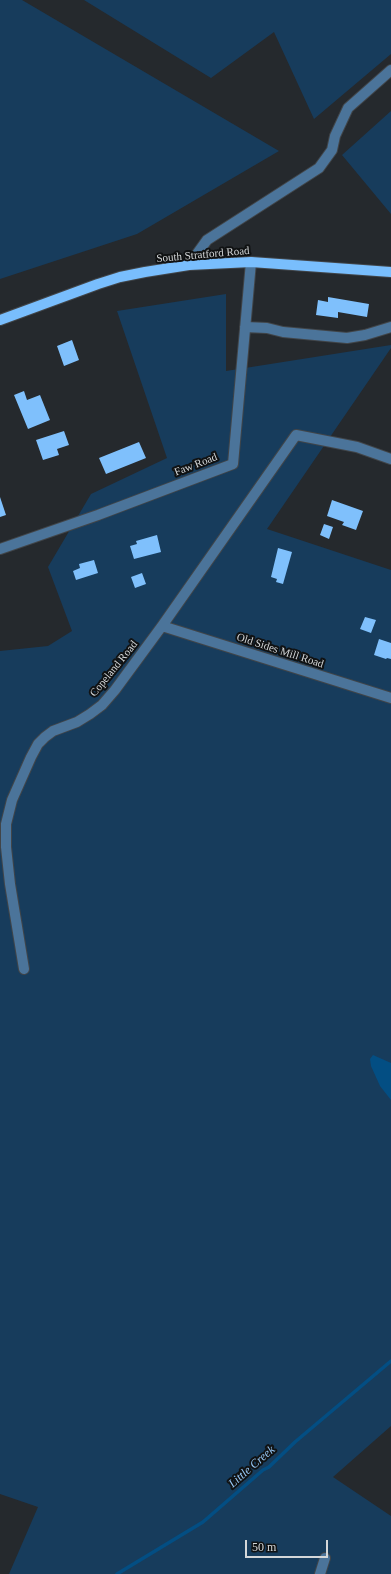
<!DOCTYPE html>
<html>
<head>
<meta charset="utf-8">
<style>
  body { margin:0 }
  #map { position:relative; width:391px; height:1574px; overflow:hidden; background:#25292d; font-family:"Times New Roman",serif }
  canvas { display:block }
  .scale { position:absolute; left:245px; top:1540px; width:83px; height:18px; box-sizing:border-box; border:2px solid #d4d7d9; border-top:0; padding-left:5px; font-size:12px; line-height:14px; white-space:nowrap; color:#d4d7d9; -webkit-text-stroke:3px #101213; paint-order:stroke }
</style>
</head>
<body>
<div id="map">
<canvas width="391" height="1574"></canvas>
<div class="scale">50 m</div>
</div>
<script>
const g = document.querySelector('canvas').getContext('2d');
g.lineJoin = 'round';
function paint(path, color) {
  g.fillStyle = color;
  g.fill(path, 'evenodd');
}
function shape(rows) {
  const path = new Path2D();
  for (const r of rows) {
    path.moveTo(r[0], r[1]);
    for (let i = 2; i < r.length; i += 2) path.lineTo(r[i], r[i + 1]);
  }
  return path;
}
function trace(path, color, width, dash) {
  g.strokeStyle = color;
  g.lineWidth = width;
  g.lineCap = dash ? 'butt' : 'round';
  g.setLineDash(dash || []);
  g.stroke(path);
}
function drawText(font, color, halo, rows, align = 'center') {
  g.font = font + ' "Times New Roman",serif';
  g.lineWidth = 4;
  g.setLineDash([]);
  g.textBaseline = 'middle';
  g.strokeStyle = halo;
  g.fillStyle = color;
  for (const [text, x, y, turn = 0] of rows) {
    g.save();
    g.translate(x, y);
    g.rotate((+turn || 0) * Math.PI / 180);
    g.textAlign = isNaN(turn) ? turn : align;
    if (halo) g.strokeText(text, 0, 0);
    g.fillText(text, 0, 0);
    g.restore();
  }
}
const green = shape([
  [0,0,22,0,279,151,137,234,0,279],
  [84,0,391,0,391,54,314,119,274,32,211,78],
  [391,111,391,214,342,155],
  [226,294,226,371,391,345,391,348,267,529,391,570,391,1426,333,1477,391,1516,391,1574,9,1574,38,1507,0,1494,0,651,48,646,72,631,48,567,91,494,167,458,117,311]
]);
const water = shape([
  [373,1055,391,1063,391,1100,380,1086,371,1066,370,1059]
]);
const stream = shape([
  [117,1574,203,1522,263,1470,269,1467,295,1442,391,1361]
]);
const building = shape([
  [328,297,369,304,367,317,338,312,338,318,316,315,318,300,328,302],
  [72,340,79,360,64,366,57,346],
  [24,391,27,400,40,395,50,420,28,429,14,395],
  [64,431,69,445,57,449,59,455,43,460,36,440],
  [139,442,146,458,106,474,99,458],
  [0,497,6,515,0,517],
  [332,500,363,511,356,530,342,525,344,522,327,516],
  [324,524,333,527,329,539,320,535],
  [157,535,161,552,134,559,130,546,137,544,136,541],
  [278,548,292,552,283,584,276,582,277,579,271,577],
  [94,560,98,573,76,580,73,571,80,568,79,564],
  [142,573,146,584,135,588,131,577],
  [365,617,376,620,371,633,360,629],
  [379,639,391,643,391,659,387,658,386,659,374,655]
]);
const minor = shape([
  [189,265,207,240,319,168,332,150,335,136,348,108,391,70],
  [245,327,267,328,283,332,347,338,365,335,391,327],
  [0,549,98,515,233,464,251,262],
  [162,626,391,698],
  [24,969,10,884,6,847,6,824,12,800,31,757,38,744,45,737,53,731,77,722,90,714,102,705,115,690,162,626,296,435,357,447,391,459],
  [320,1574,325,1558]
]);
const major = shape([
  [0,320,98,284,120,277,145,272,189,265,251,262,391,272]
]);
const streetNames = [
  ["South Stratford Road",203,255,-5],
  ["Faw Road",196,465,-21],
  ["Old Sides Mill Road",280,651,18],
  ["Copeland Road",114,669,-51]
];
const waterNames = [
  ["Little Creek",252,1467,-41]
];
paint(green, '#173c5c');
paint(water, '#034e83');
trace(stream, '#034e83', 3.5);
paint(building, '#7fc0fc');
trace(minor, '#414549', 12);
trace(major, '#414549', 12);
trace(minor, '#4b749a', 10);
trace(major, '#79befd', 10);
drawText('11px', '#d4d7d9', '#101213', streetNames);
drawText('italic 12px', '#98c9f7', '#101213', waterNames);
</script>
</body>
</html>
